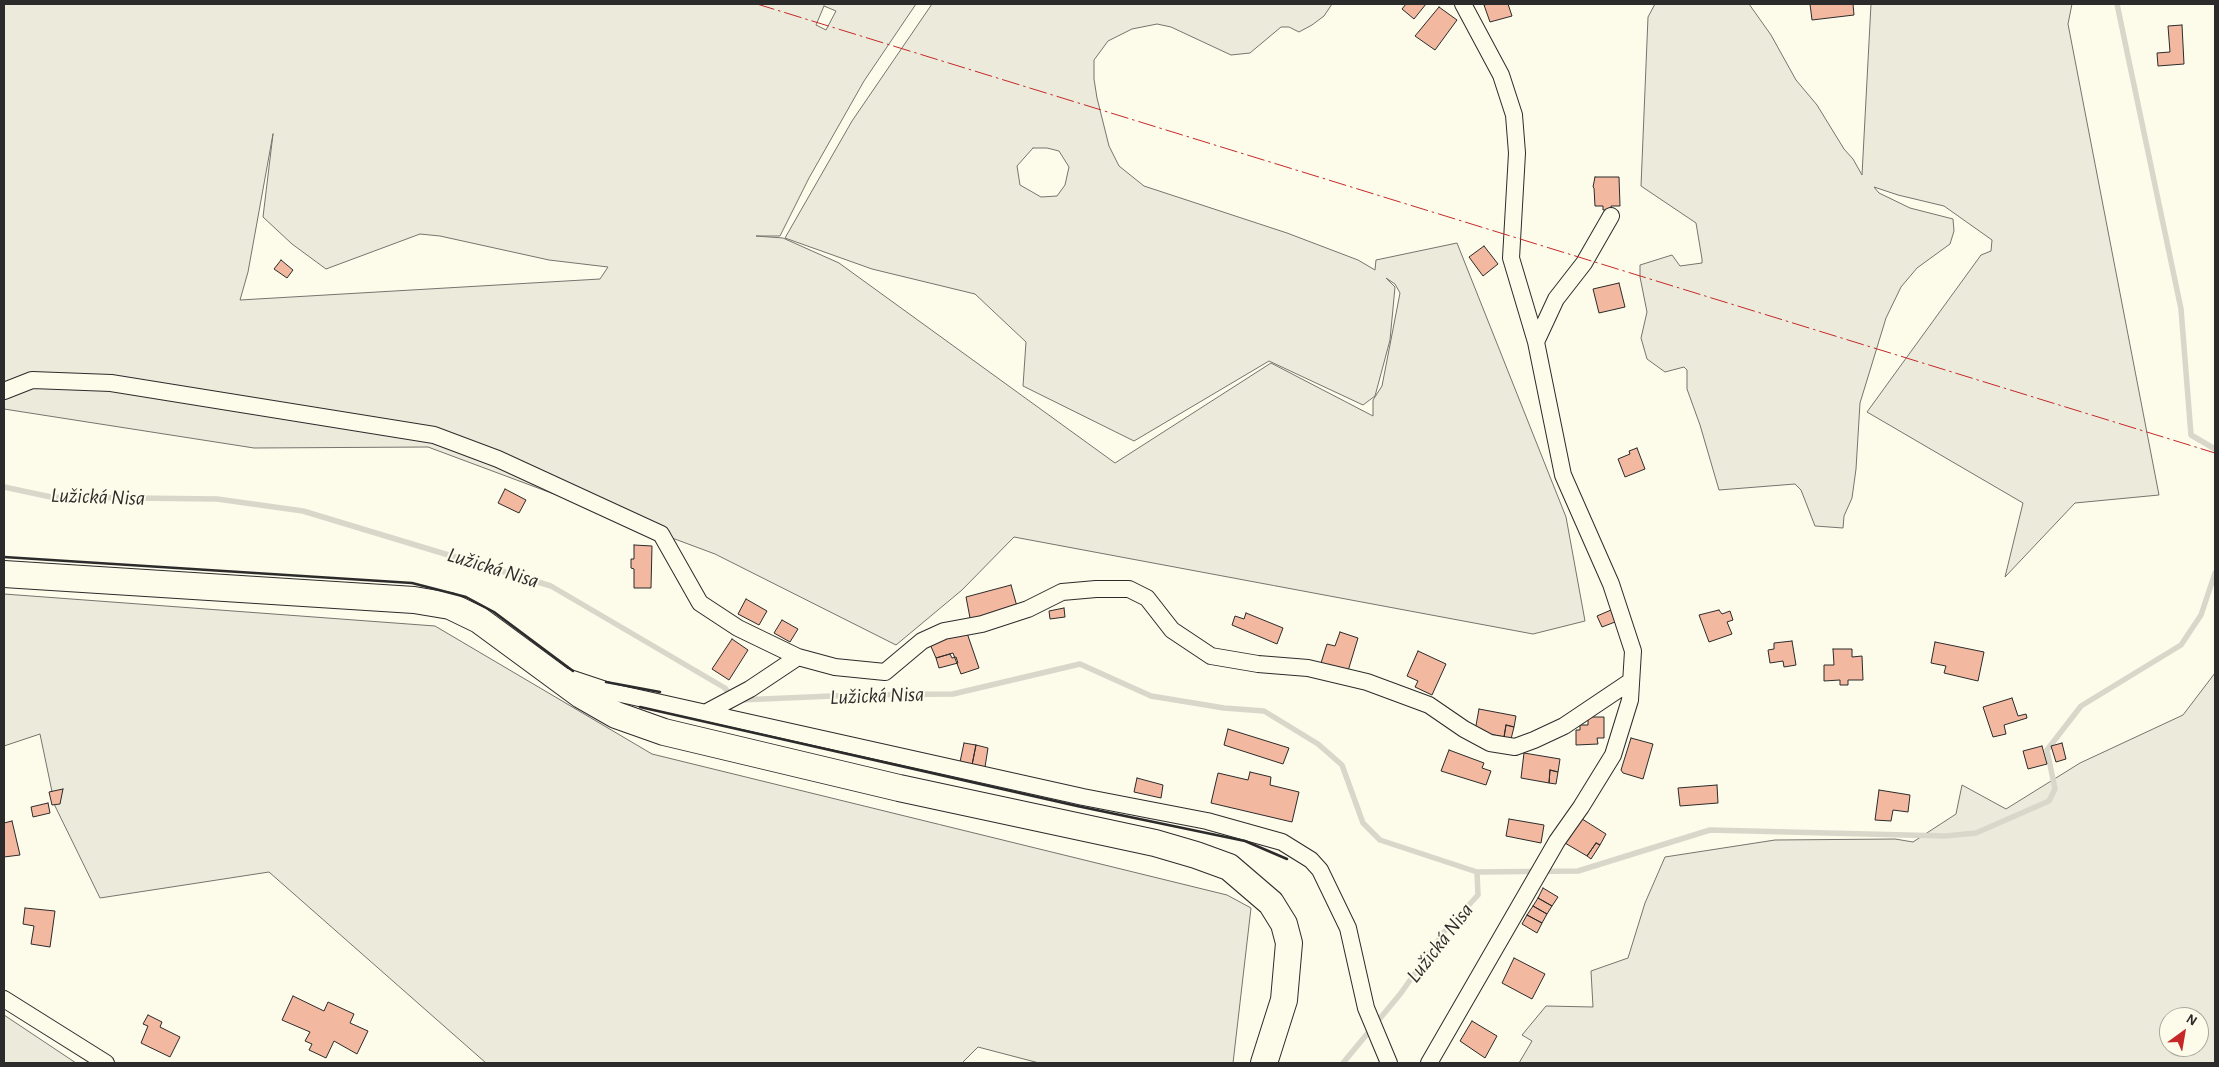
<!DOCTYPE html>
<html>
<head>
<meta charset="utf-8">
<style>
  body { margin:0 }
  #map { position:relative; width:2219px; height:1067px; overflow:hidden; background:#fdfbea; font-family:"Alegreya Sans",sans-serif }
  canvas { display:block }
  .frame { position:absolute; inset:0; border:5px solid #2b2b2b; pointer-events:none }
  .north { position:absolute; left:2159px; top:1007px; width:50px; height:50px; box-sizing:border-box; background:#fdfbea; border:1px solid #a9a89e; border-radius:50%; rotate:32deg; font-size:14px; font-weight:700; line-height:20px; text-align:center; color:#2b2b2b }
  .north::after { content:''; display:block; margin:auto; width:18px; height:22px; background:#c62828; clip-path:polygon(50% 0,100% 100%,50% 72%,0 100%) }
</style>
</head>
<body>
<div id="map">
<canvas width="2219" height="1067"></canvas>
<div class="frame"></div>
<div class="north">N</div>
</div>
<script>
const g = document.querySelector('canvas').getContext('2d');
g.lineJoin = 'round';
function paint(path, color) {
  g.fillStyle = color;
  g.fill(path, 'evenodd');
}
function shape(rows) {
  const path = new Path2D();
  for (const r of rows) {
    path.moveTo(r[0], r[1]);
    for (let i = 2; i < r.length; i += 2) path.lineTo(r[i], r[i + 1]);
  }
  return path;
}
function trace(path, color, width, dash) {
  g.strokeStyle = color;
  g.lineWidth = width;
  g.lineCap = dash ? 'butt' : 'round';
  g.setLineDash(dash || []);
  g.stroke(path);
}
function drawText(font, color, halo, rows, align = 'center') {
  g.font = font + ' "Alegreya Sans",sans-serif';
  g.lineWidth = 4;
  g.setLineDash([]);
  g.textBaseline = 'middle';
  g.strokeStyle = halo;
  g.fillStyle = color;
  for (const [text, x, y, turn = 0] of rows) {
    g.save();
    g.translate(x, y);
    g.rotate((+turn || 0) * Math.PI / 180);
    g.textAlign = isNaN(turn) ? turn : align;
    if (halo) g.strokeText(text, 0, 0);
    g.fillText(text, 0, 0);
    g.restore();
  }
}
const green = shape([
  [4,4,916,4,864,81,809,178,780,236,756,236,783,238,839,263,1115,463,1271,363,1373,416,1373,400,1382,386,1400,293,1395,284,1386,278,1395,287,1390,340,1375,396,1363,405,1269,361,1134,441,1023,386,1026,342,975,294,872,269,785,238,852,121,932,4,1332,4,1324,16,1312,25,1299,32,1289,27,1281,27,1250,53,1231,55,1171,27,1157,24,1132,29,1108,41,1094,60,1094,79,1097,98,1109,146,1119,166,1144,186,1287,233,1358,260,1375,270,1376,260,1457,243,1566,517,1585,621,1533,634,1014,537,962,590,896,645,715,554,428,447,254,448,4,409,4,4],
  [824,6,836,11,826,30,816,25,824,6],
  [273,134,263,217,292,244,326,269,420,234,440,236,549,260,608,267,600,279,240,300,248,272,273,134],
  [1033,148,1047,148,1059,151,1069,167,1065,185,1057,196,1041,197,1020,185,1017,166,1033,148],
  [1655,4,1749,4,1771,35,1796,80,1817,105,1844,149,1853,159,1862,175,1871,4,2072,4,2068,24,2159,495,2075,503,2005,577,2023,503,1867,412,1981,255,1991,251,1992,240,1944,206,1898,195,1874,187,1879,193,1910,208,1953,219,1954,231,1950,244,1917,268,1901,287,1886,318,1860,403,1856,469,1852,498,1844,516,1843,528,1815,526,1801,490,1795,484,1719,490,1700,425,1687,389,1687,370,1684,367,1665,372,1647,359,1641,338,1647,312,1640,277,1640,265,1672,255,1680,266,1702,263,1702,259,1696,223,1641,186,1648,17,1655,4],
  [4,594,435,626,652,754,1227,895,1251,908,1233,1063,1039,1063,978,1047,962,1063,486,1063,269,872,100,898,55,806,40,734,4,746,4,594],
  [2215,673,2215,1063,1519,1063,1532,1041,1522,1035,1546,1006,1593,1007,1591,971,1628,958,1645,903,1665,857,1775,840,1895,839,1913,842,1956,814,1962,785,2006,809,2080,763,2183,715,2215,673],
  [2169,1017,2199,1017,2199,1047,2169,1047,2169,1017],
  [4,1015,76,1063,4,1063,4,1015]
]);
const stream = shape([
  [2117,4,2181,309,2191,435,2215,449],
  [4,487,51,497,217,499,303,511,551,586,725,688,731,696],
  [740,700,855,695,953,694,1080,664,1151,696,1224,708,1264,711,1318,744,1342,765,1363,823,1380,840,1477,872,1478,895,1444,932,1401,993,1343,1063],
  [1477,872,1578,871,1710,830,1945,836,1976,833,2049,801,2055,789,2047,750,2081,706,2181,645,2201,615,2215,573]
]);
const building = shape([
  [1406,4,1426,4,1414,19,1402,9,1406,4],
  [1489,4,1508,4,1512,16,1490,22,1484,5,1489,4],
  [1810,4,1853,4,1854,15,1812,20,1810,4],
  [1439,7,1457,20,1435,50,1415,36,1439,7],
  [2182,25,2184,64,2158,66,2157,53,2170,52,2168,26,2182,25],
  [1595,177,1619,177,1620,206,1611,206,1611,210,1603,210,1603,206,1595,206,1594,188,1593,187,1595,177],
  [1484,246,1498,264,1483,276,1469,257,1484,246],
  [281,260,293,270,287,278,274,269,281,260],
  [1619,283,1625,307,1599,313,1593,289,1619,283],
  [1637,448,1645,469,1625,477,1618,459,1630,454,1629,451,1637,448],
  [505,489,526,500,519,513,498,503,505,489],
  [634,545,652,546,651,588,634,588,634,569,631,568,631,559,634,559,634,545],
  [1011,585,1018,610,971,623,966,597,1011,585],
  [746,599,767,611,759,625,738,614,746,599],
  [1064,608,1065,617,1050,619,1049,611,1064,608],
  [1611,610,1615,622,1602,627,1597,616,1611,610],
  [1719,610,1722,614,1730,611,1733,620,1727,622,1732,634,1709,642,1699,615,1719,610],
  [1246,613,1283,628,1277,644,1232,625,1235,616,1244,619,1246,613],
  [782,620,798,629,790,642,774,633,782,620],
  [966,630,979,668,961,674,953,653,936,658,929,642,966,630],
  [1340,632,1358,638,1348,671,1321,663,1327,644,1335,646,1340,632],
  [732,639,748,650,729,680,712,669,732,639],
  [1792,641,1796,665,1784,667,1783,661,1770,663,1768,650,1774,649,1774,643,1792,641],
  [1935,642,1984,652,1978,681,1944,673,1946,666,1931,663,1935,642],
  [1833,649,1852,649,1852,657,1862,656,1863,680,1848,680,1848,685,1840,685,1840,680,1824,681,1824,665,1834,665,1833,649],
  [1418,651,1446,664,1432,695,1415,687,1418,681,1407,676,1418,651],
  [950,654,952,658,956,657,958,663,939,668,936,658,950,654],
  [2012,698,2018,716,2026,714,2027,718,2004,725,2006,734,1993,737,1983,707,2012,698],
  [1479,709,1516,716,1514,727,1506,725,1504,737,1475,731,1479,709],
  [1588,717,1604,717,1604,738,1597,738,1598,744,1576,745,1576,730,1580,730,1580,725,1588,725,1588,717],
  [1506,725,1514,727,1511,739,1504,737,1506,725],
  [1228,729,1289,748,1283,764,1224,745,1228,729],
  [1631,738,1653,744,1643,779,1623,773,1621,770,1631,738],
  [964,743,976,745,972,765,960,762,964,743],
  [2062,743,2066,759,2056,762,2051,746,2062,743],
  [976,745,988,748,985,767,972,765,976,745],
  [2042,746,2047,764,2028,769,2023,751,2042,746],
  [1449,750,1484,763,1482,768,1491,771,1486,785,1441,771,1449,750],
  [1524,753,1560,759,1558,772,1550,770,1549,783,1521,778,1524,753],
  [1550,770,1558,772,1556,784,1549,783,1550,770],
  [1250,772,1271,777,1270,785,1299,792,1292,822,1211,803,1218,773,1248,780,1250,772],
  [1137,778,1163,785,1161,798,1134,792,1137,778],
  [1717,785,1718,803,1680,806,1678,788,1717,785],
  [63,789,60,804,52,805,49,792,63,789],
  [1879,790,1910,795,1908,812,1893,810,1891,821,1875,820,1879,790],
  [48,803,50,813,33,817,31,807,48,803],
  [1579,817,1606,834,1600,845,1596,843,1587,856,1565,843,1579,817],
  [1509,819,1544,825,1541,843,1506,836,1509,819],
  [12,821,20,855,4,857,4,823,12,821],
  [1596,843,1600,845,1591,859,1587,856,1596,843],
  [1543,888,1558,897,1552,906,1538,898,1543,888],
  [1538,898,1552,906,1547,914,1533,906,1538,898],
  [1533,906,1547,914,1542,923,1527,915,1533,906],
  [25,908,55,911,50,947,31,944,34,926,23,924,25,908],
  [1527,915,1542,923,1537,933,1522,924,1527,915],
  [1514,958,1545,974,1532,999,1502,983,1514,958],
  [293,996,324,1011,328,1002,354,1014,350,1023,368,1031,357,1054,334,1041,326,1058,309,1050,312,1044,305,1041,310,1032,282,1020,293,996],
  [148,1015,162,1022,160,1027,180,1037,170,1057,141,1043,148,1026,143,1024,148,1015],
  [1472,1021,1497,1036,1485,1058,1460,1041,1472,1021]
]);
const street = shape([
  [1536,342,1556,299,1584,263,1611,216],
  [4,391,32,380,111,383,434,435,498,459,661,534,700,603,738,628,798,657,835,667,885,672,922,641,944,631,982,624,1028,609,1062,592,1096,589,1129,589,1147,598,1172,630,1211,656,1258,664,1308,668,1367,682,1429,705,1464,729,1490,743,1515,747,1534,740,1564,726,1631,681],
  [567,677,612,692,1083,797,1207,821,1282,842,1311,860,1320,870,1348,928,1366,1008,1389,1063],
  [705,713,750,689,798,657],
  [4,999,106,1063],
  [1429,1063,1557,841,1581,807,1613,755,1630,700,1633,651,1611,584,1563,475,1536,342,1511,258,1517,153,1514,115,1501,75,1463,4]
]);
const primary = shape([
  [4,574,414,600,450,606,479,620,581,695,616,715,664,732,899,788,1155,843,1196,855,1229,867,1271,903,1284,924,1289,943,1284,1000,1264,1063]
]);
const wall = shape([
  [4,557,412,583,466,597,494,612,573,671],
  [606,682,660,692],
  [640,707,1077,806,1245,841,1287,859]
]);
const power = shape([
  [757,4,2215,453]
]);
const waterNames = [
  ["Lužická Nisa",98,497,2],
  ["Lužická Nisa",493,568,17],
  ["Lužická Nisa",877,696,-2],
  ["Lužická Nisa",1440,943,-52]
];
paint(green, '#ecebdb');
trace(green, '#74746e', 1);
trace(stream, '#d8d7c9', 5.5);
paint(building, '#f2b8a0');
trace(building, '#2b2b2b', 1);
trace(street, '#2b2b2b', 18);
trace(primary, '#2b2b2b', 28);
trace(street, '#fdfbea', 16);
trace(primary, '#fdfbea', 26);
trace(wall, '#2b2b2b', 2.5);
trace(power, '#c62828', 1, [18, 4, 2.5, 4]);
drawText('italic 21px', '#2b2b2b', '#fdfbea', waterNames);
</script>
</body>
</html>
